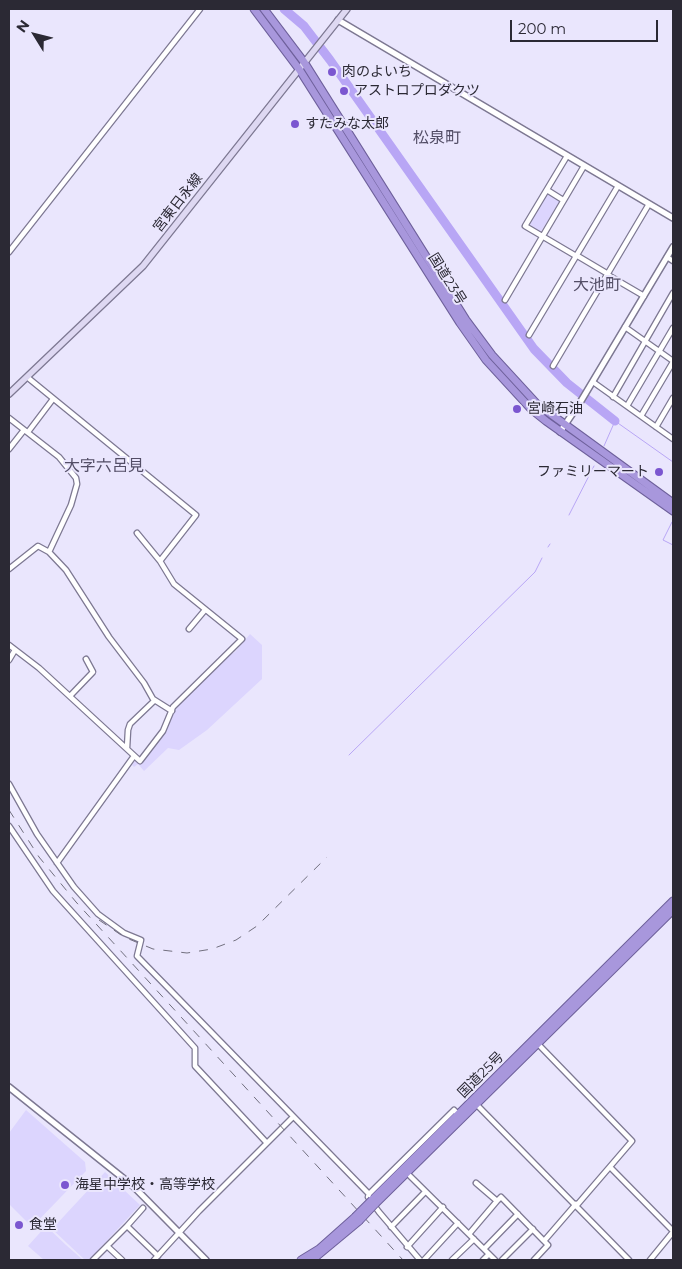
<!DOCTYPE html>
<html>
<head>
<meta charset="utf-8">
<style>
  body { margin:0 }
  #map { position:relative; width:682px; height:1269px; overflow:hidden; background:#eae6fd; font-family:Montserrat,sans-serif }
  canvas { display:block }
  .frame { position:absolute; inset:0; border:10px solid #2b2934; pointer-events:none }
  .north { position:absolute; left:10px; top:10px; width:50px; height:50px; -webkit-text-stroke:4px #eae6fd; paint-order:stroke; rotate:306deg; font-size:14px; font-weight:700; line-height:20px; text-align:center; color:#2b2934 }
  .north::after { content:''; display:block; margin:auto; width:18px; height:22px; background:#2b2934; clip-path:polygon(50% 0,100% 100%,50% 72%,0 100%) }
  .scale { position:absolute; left:510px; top:20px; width:148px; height:22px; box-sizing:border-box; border:2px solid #2b2934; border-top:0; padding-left:6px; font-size:15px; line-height:18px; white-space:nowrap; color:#2b2934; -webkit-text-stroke:4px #eae6fd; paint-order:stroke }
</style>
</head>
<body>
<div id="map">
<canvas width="682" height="1269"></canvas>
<div class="frame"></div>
<div class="north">N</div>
<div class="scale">200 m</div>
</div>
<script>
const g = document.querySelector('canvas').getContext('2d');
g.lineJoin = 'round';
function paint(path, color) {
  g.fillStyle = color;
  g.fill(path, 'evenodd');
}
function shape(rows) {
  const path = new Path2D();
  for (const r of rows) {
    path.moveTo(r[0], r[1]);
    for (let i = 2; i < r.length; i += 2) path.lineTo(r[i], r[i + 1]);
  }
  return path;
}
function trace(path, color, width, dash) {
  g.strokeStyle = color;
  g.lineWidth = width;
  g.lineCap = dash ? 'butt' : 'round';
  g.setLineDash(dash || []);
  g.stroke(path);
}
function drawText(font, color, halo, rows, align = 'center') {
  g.font = font + ' Montserrat,"Noto Sans JP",sans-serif';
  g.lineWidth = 4;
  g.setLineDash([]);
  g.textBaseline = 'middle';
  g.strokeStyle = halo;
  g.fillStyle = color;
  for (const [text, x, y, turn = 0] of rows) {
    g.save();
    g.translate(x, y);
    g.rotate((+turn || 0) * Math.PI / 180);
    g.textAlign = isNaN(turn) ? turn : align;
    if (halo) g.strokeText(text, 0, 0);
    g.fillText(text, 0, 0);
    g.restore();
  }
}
const green = shape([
  [548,193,560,201,540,233,528,223],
  [250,634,262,645,262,679,207,730,179,750,168,748,144,771,138,764,134,767,132,765,135,761,140,762,167,728,176,708,226,657,235,652],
  [26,1110,85,1162,86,1171,32,1227,9,1204,9,1133],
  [105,1172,140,1205,89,1260,85,1260,52,1229],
  [46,1226,66,1245,83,1260,44,1260,28,1246]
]);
const stream = shape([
  [604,446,615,421,673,462],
  [569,515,594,466],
  [672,522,663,540,673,545],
  [548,547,550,544],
  [349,755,535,572,542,558]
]);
const river = shape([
  [284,9,304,26,330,60,534,349,567,383,615,421]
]);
const minor = shape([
  [567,156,525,226,576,256],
  [547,190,563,200],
  [9,252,200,9],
  [576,255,608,274],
  [667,257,673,261],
  [608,275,644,296],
  [505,300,584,166],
  [625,327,673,361],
  [529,335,618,186],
  [553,366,649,204],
  [593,382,673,439],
  [613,397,673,293],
  [627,406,673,328],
  [641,416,673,362],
  [9,418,59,457,76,478,77,484,71,505,49,552],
  [656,427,673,398],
  [28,432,53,399],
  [9,449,24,430],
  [137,533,160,561],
  [9,569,38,546,49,552,66,570,109,637,144,683,153,699,172,711],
  [189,629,205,610],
  [9,645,39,668,140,761,163,731,173,707,242,639,174,584,160,561,196,515,27,377],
  [9,660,15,650],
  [70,696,93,672,86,659],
  [127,748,128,730,130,724,154,701],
  [9,784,37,834,74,887,98,914,124,933,141,940,137,956,369,1194,368,1197,379,1212,420,1260],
  [9,826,53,891,195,1048,195,1066,266,1142],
  [57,863,134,756],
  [538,1044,632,1141,577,1205],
  [477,1105,629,1260],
  [610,1167,673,1231],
  [410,1176,495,1260],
  [476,1183,497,1201,501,1197,544,1241],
  [369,1194,454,1110,459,1115],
  [127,1226,143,1208],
  [391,1227,425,1192],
  [469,1234,497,1201],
  [107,1246,122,1260],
  [407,1247,443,1207],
  [484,1249,518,1214],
  [93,1260,127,1226,158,1256],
  [154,1260,199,1211,293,1117],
  [424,1260,458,1223],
  [452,1260,474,1239],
  [483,1260,489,1254],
  [502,1260,533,1229],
  [534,1260,548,1245,544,1241,576,1204],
  [650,1260,673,1232]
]);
const tertiary = shape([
  [338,20,673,218],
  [560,432,581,401,673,247],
  [9,1087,133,1186,206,1260]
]);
const secondary = shape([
  [9,394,143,266,347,9]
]);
const trunk = shape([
  [254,9,299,69,460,323,486,360,531,409,546,421,673,511],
  [264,9,304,62,466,320,492,355,537,404,673,503],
  [372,1200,673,901],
  [375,1204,673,910],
  [301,1260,319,1249,355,1217],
  [312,1260,359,1221]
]);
const rail = shape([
  [9,810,39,857,76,902,403,1260],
  [99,920,124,937,153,949,187,953,212,949,236,940,257,926,327,857]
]);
const trunkBridge = shape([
  [355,1217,372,1200],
  [359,1221,375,1204]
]);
const markers = [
  [332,72,5,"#7b56d0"],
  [344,91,5,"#7b56d0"],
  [295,124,5,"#7b56d0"],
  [517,409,5,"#7b56d0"],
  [659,472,5,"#7b56d0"],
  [65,1185,5,"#7b56d0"],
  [19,1225,5,"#7b56d0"]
];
const poiNames = [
  ["肉のよいち",342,72],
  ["アストロプロダクツ",354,91],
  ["すたみな太郎",305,124],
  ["宮崎石油",527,409],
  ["ファミリーマート",649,472,"right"],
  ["海星中学校・高等学校",75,1185],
  ["食堂",29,1225]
];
const streetNames = [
  ["宮東日永線",178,203,-52],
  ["国道23号",447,279,58],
  ["国道25号",481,1075,-45]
];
const quarterNames = [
  ["松泉町",437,138],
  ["大池町",597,285],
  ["大字六呂見",104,466]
];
paint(green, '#dcd5fe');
trace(stream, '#b8a6f5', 1);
trace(river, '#b8a6f5', 9);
trace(minor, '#7d7892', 7);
trace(tertiary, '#7d7892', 8);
trace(secondary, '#7d7892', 8);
trace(trunk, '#6e609b', 9);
trace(minor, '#fff', 4.5);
trace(tertiary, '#fff', 5);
trace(secondary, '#ded8f2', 5.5);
trace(trunk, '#a897dc', 7);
trace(rail, '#716f7e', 1, [9, 9]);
trace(trunkBridge, '#6e609b', 9, []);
trace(trunkBridge, '#a897dc', 7);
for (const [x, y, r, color] of markers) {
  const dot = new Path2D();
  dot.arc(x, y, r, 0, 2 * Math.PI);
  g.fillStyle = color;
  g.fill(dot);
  trace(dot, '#eae6fd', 2);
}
drawText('14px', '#2b2934', '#eae6fd', poiNames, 'left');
drawText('14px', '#2b2934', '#eae6fd', streetNames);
drawText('16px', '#534e66', '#eae6fd', quarterNames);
</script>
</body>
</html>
